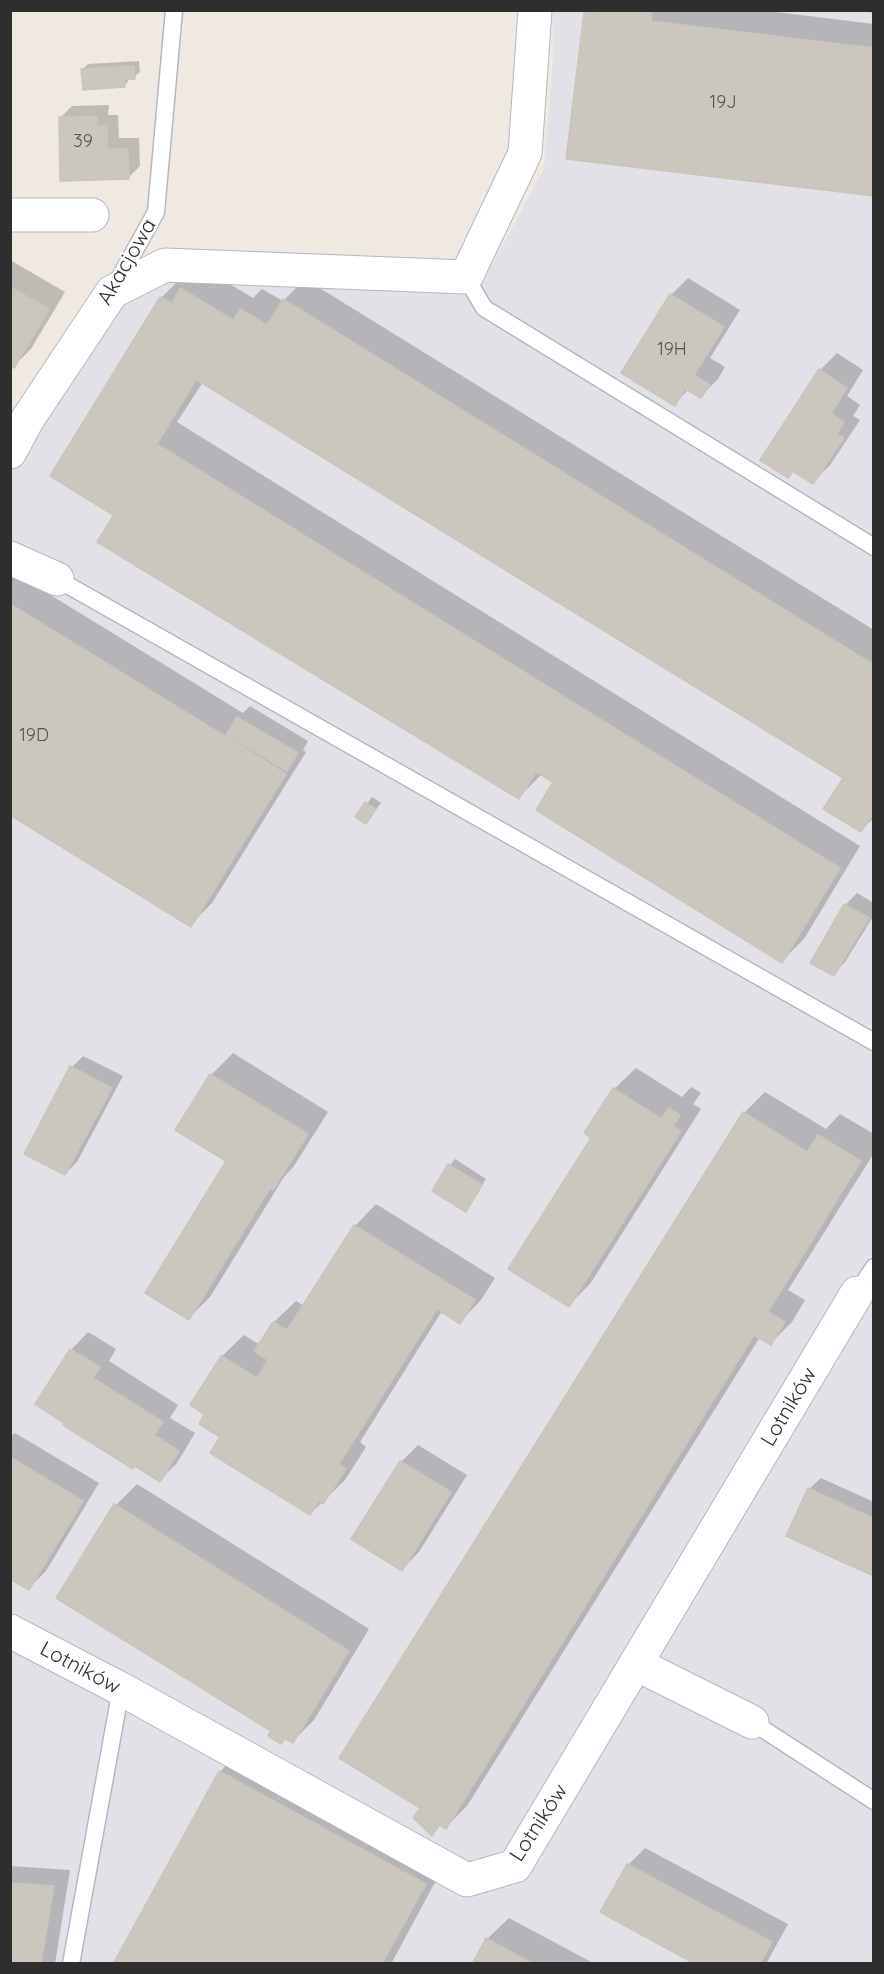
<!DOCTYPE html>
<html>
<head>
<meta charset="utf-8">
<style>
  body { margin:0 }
  #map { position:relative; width:884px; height:1974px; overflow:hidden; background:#efe9e1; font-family:Quicksand,sans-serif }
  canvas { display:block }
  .frame { position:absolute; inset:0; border:12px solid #2e2e2e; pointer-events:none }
</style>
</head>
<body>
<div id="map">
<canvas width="884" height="1974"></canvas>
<div class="frame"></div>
</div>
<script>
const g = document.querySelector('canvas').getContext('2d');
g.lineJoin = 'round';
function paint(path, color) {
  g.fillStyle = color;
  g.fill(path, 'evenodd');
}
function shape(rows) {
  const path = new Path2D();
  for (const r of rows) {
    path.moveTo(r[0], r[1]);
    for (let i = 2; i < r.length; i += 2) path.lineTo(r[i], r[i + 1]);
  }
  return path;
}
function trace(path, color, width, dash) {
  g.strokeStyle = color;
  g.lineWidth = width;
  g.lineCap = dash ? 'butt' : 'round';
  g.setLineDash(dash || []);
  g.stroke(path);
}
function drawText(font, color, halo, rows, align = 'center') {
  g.font = font + ' Quicksand,sans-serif';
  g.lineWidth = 5;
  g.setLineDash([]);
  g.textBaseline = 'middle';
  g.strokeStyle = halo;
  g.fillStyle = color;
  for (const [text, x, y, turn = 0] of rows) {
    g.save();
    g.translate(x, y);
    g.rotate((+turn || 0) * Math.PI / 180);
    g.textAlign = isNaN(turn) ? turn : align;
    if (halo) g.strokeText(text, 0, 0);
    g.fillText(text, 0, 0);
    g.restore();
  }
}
const industrial = shape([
  [552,11,873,11,873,1963,11,1964,11,463,140,276,461,285,494,262,544,169,554,48]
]);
const shadow = shape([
  [589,10,760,10,874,24,874,195,586,14],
  [856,10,874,10,874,13],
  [139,61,140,72,134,77,129,78,129,80,124,86,83,69,88,64],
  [109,105,108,115,118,115,119,138,139,138,140,166,128,178,60,118,72,106],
  [10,260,65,292,31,349,14,366,10,364],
  [203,268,253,298,262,289,283,301,305,279,874,630,874,818,861,830,844,779,845,778,203,382,177,422,860,846,804,939,782,961,555,782,542,774,519,797,115,515,52,476,161,298,183,276],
  [688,278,740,310,710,358,725,367,718,379,701,396,689,389,674,404,623,373,671,295],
  [837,353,863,370,847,396,860,405,853,416,860,420,830,465,813,482,794,470,788,477,820,370],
  [13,572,243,713,250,706,308,741,303,750,306,752,212,903,190,925,14,815,10,821,10,574],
  [372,797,381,803,366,822,358,817],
  [857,893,874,903,874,915,845,962,833,974,845,905],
  [233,1053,328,1112,294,1166,284,1177,210,1297,189,1318,228,1160,211,1075],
  [83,1056,123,1076,77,1162,65,1174,72,1067],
  [636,1068,682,1097,691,1087,701,1093,693,1104,701,1109,590,1284,569,1305,594,1138,614,1089],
  [765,1092,826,1129,840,1114,874,1134,874,1153,788,1290,805,1300,792,1322,771,1343,760,1337,467,1806,446,1827,441,1825,432,1834,744,1113],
  [455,1159,486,1179,471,1204,465,1210,434,1191,450,1165],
  [376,1204,495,1278,481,1300,460,1322,442,1311,360,1442,366,1447,345,1480,310,1514,222,1436,206,1414,192,1405,222,1356,244,1335,260,1345,274,1322,296,1301,304,1306,355,1226],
  [88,1332,116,1349,109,1361,178,1405,170,1418,195,1433,177,1463,160,1480,71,1350],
  [15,1433,99,1483,46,1571,29,1588,10,1577,10,1437],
  [418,1445,467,1475,419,1552,402,1569,353,1539,401,1462],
  [821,1478,874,1502,874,1575,809,1489],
  [137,1484,369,1629,314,1720,293,1741,273,1730,116,1505],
  [241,1750,446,1862,391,1964,115,1964,220,1772],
  [645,1848,788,1924,766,1964,698,1964,628,1865],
  [10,1866,70,1870,55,1964,10,1964],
  [509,1918,595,1964,474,1964,487,1939]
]);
const building = shape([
  [588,10,652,10,651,22,588,14,588,10],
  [584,13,874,48,874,196,566,159,584,13],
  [134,66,135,79,124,79,125,87,83,90,81,69,134,66],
  [97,116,97,126,107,126,107,149,128,149,129,179,60,181,59,117,97,116],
  [10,287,49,309,14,368,10,366,10,287],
  [180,288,233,320,113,515,50,476,160,297,172,303,180,288],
  [670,294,724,327,694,375,710,385,701,398,685,389,675,406,621,373,670,294],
  [283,299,874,665,874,797,197,380,240,309,267,325,283,299],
  [819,369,847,388,831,413,844,422,837,434,844,438,813,484,793,471,788,478,760,460,819,369],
  [157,444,840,868,782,963,536,810,553,782,536,772,519,799,97,542,157,444],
  [10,604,103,661,10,810,10,604],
  [103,661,286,774,191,927,10,815,10,810,103,661],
  [237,717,298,753,287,771,226,735,237,717],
  [843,778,874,797,874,813,861,832,823,809,843,778],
  [365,802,376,809,366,824,355,817,365,802],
  [844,904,869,918,834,976,810,963,844,904],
  [70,1066,112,1088,65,1175,24,1154,70,1066],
  [210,1074,308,1134,273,1190,270,1188,189,1320,145,1293,226,1161,175,1130,210,1074],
  [613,1088,661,1119,669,1108,680,1115,673,1126,681,1131,569,1307,508,1269,591,1138,584,1133,613,1088],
  [743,1112,807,1152,818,1135,861,1161,768,1312,785,1322,771,1345,754,1335,446,1829,439,1825,432,1836,413,1818,420,1808,339,1758,743,1112],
  [448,1164,482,1185,466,1212,432,1191,448,1164],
  [354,1225,475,1300,460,1324,437,1309,339,1464,346,1469,323,1504,319,1501,310,1515,210,1453,220,1437,199,1424,204,1414,190,1405,221,1356,257,1378,268,1360,254,1351,273,1322,287,1330,354,1225],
  [70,1349,100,1367,93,1378,163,1422,154,1435,179,1451,160,1482,135,1466,133,1469,63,1425,64,1423,35,1404,70,1349],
  [10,1457,83,1501,29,1590,10,1579,10,1457],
  [400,1461,451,1492,402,1571,351,1539,400,1461],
  [808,1488,862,1513,840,1561,786,1536,808,1488],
  [114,1504,349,1651,293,1743,285,1739,281,1744,268,1736,271,1731,56,1598,114,1504],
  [862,1513,874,1519,874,1576,840,1561,862,1513],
  [219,1771,426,1884,382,1964,113,1964,219,1771],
  [627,1864,772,1942,760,1964,695,1964,600,1912,627,1864],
  [10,1883,54,1886,41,1964,10,1964,10,1883],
  [486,1938,533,1964,472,1964,486,1938]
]);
const lane = shape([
  [466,277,484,308,874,547],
  [115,286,156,212,174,10],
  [57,579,874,1042],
  [857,1293,874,1267],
  [752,1722,874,1801],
  [71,1964,121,1689]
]);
const street = shape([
  [10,215,92,215],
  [10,452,27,420,112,292,165,265,466,277,525,153,535,10],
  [10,558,57,579],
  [10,1631,121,1689,467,1880,515,1866,857,1293],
  [636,1664,752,1722]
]);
const numberNames = [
  ["19J",723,103],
  ["39",83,142],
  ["19H",672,350],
  ["19D",34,736]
];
const streetNames = [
  ["Akacjowa",127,262,-60],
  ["Lotników",789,1407,-59],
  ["Lotników",80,1668,28],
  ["Lotników",539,1823,-57]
];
paint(industrial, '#e3e1e8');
paint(shadow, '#0003');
paint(building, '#cbc7bf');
trace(building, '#cbc5ba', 1.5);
trace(lane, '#b4b7c1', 19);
trace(street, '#b4b7c1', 35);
trace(lane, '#fff', 16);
trace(street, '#fff', 33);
drawText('18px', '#555452', null, numberNames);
drawText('21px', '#2e2e2e', '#fff', streetNames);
</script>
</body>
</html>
